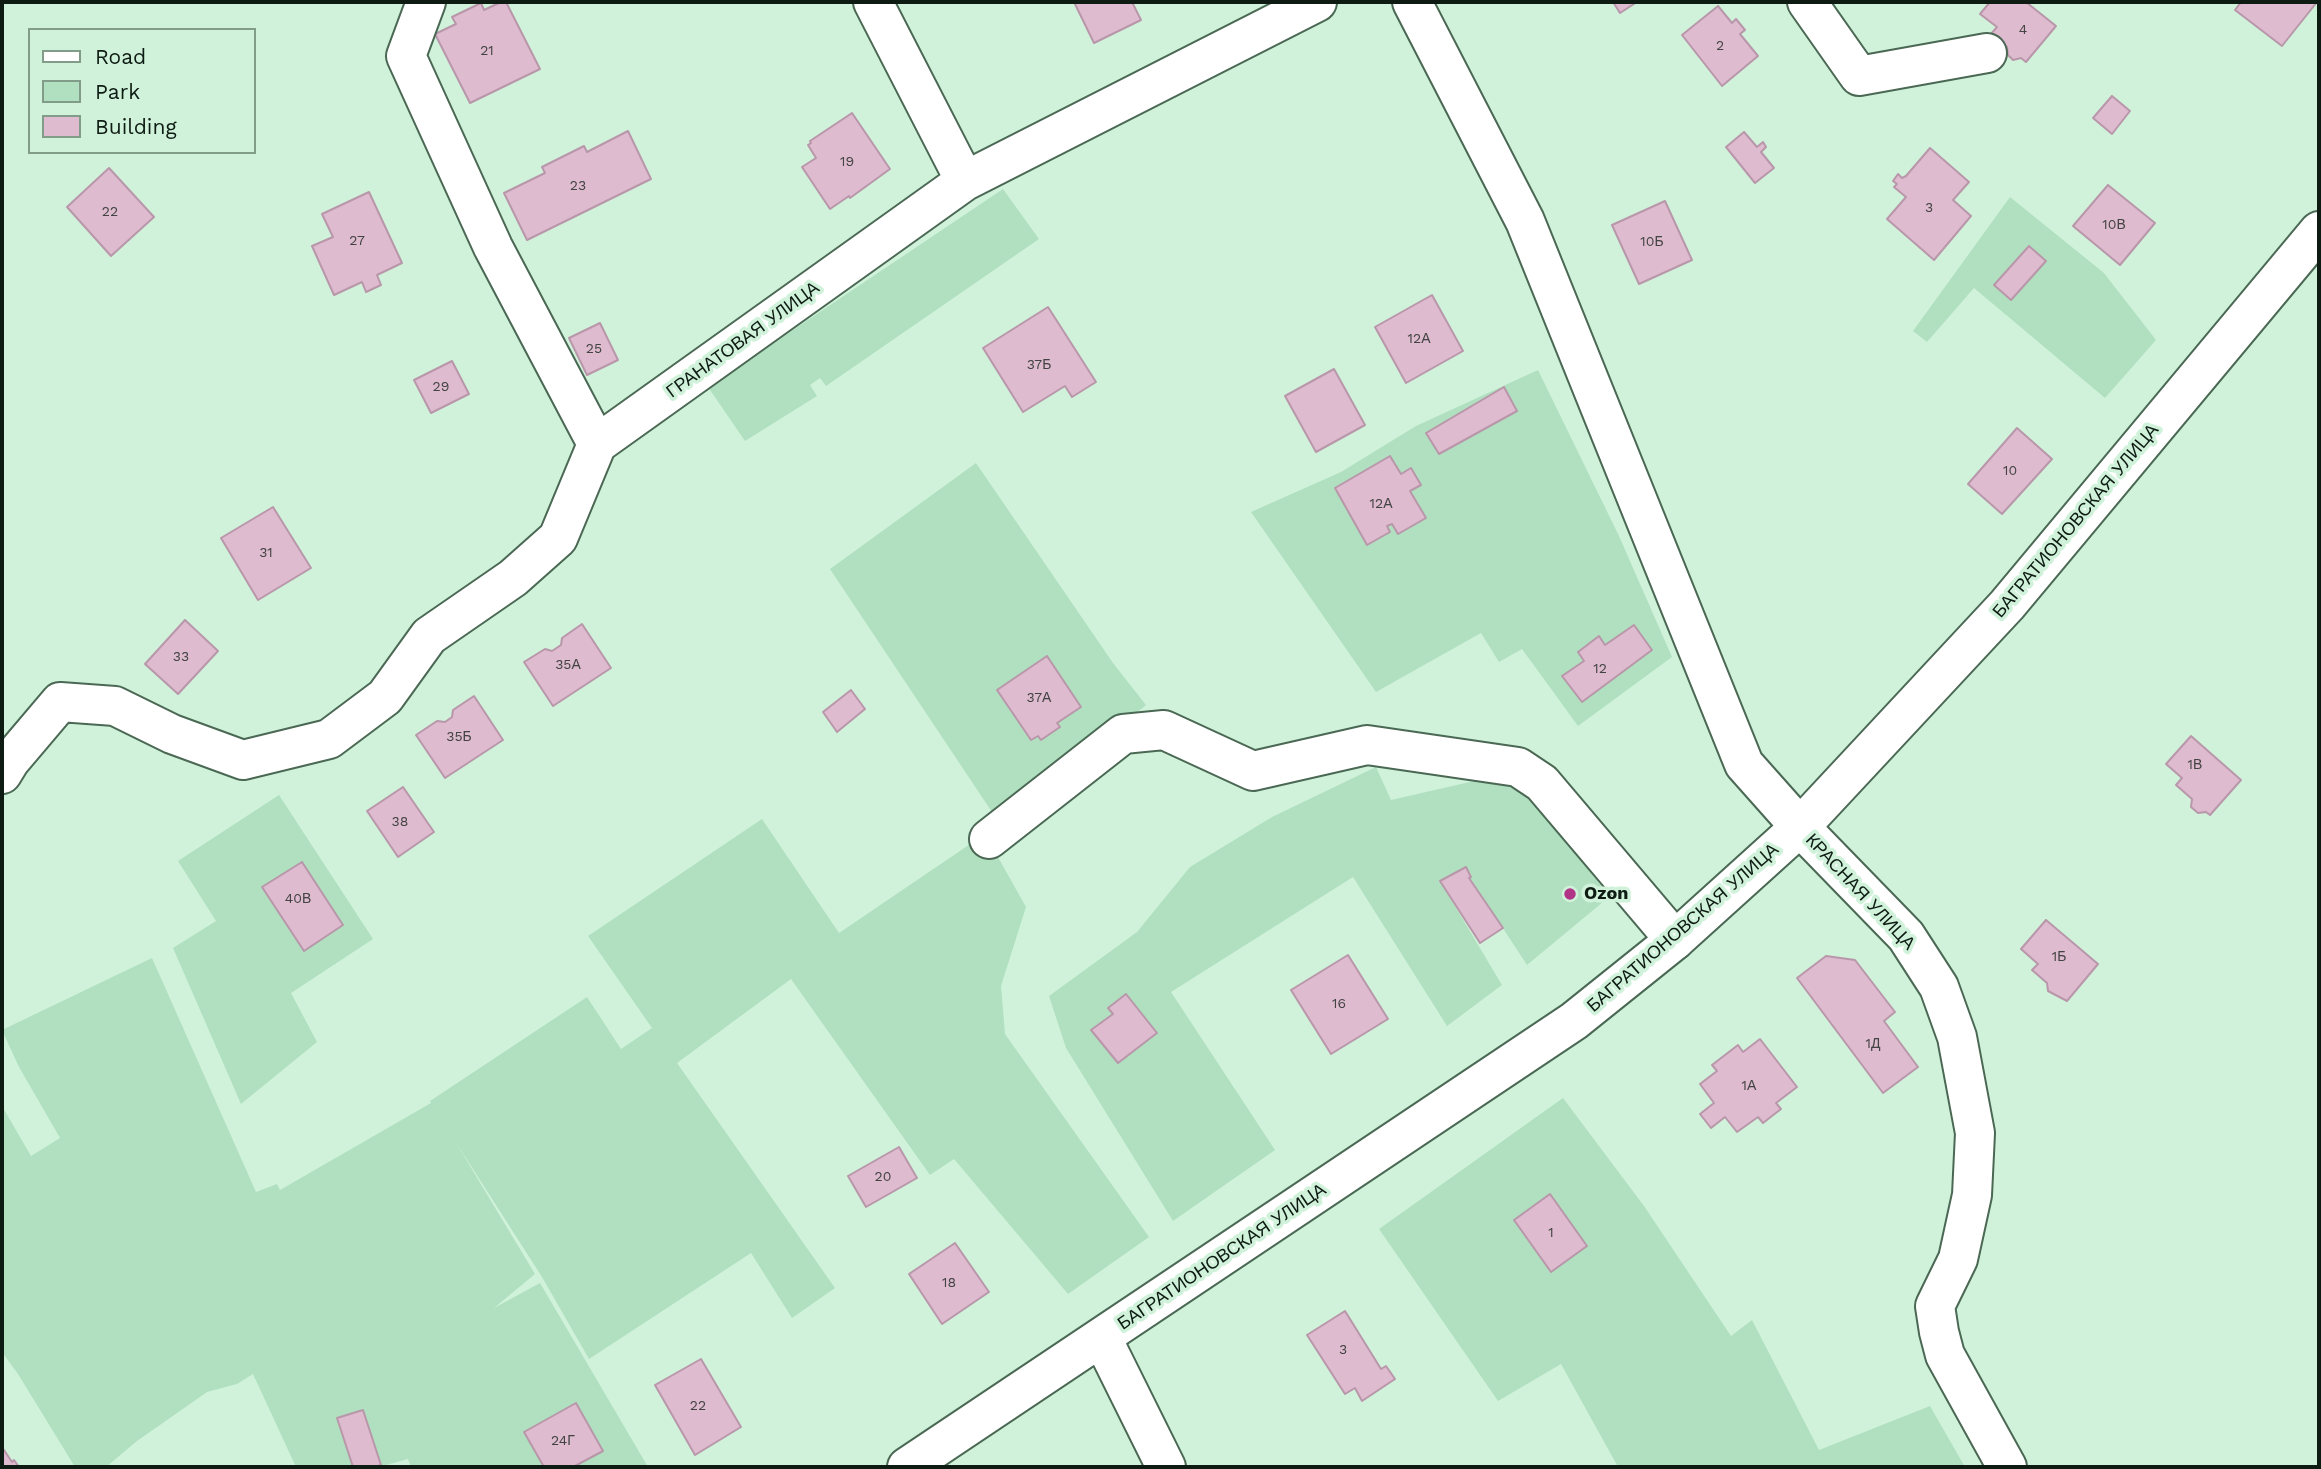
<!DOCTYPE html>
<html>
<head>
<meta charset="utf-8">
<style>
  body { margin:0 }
  #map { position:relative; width:2321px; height:1469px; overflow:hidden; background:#d0f2da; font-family:"Work Sans",sans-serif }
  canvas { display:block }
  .frame { position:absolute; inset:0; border:4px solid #0e1b13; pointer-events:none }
  .legend { position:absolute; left:28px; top:28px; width:228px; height:126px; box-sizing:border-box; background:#d0f2da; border:2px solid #829c8a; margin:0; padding:9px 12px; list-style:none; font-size:21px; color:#0e1b13 }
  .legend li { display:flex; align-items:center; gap:14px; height:35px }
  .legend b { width:35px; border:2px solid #829c8a }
</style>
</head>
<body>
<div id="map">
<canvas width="2321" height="1469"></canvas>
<div class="frame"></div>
<ul class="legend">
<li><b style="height:9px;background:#fff"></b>Road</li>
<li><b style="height:19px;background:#b0e0bf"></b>Park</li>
<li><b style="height:19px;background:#debbce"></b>Building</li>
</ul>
</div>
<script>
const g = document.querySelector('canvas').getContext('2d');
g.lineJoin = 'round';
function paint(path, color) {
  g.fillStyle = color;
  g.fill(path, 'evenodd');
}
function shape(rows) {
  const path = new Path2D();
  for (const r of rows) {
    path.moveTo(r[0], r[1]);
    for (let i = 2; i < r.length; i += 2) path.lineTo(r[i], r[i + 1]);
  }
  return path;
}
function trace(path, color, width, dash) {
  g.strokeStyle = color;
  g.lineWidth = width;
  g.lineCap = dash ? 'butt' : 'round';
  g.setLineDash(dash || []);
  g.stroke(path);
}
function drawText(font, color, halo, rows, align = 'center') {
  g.font = font + ' "Work Sans",sans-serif';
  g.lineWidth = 7;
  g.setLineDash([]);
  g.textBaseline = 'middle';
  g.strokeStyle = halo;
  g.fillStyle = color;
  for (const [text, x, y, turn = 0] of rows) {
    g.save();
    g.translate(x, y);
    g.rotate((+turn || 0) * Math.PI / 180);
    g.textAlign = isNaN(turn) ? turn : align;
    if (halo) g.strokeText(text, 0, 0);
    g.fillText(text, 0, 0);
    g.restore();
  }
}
const green = shape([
  [1003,189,1039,239,826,386,820,378,810,385,817,396,745,441,708,387],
  [2010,197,2104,273,2156,340,2105,398,1974,288,1927,342,1913,331],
  [1538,370,1619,536,1672,657,1578,726,1522,649,1499,662,1481,633,1376,692,1251,512,1341,472,1416,426],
  [976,463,1113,663,1146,705,1000,824,830,569],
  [1376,767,1391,800,1518,771,1609,897,1527,965,1470,878,1472,876,1466,867,1440,881,1502,985,1447,1026,1353,877,1171,992,1275,1150,1173,1221,1066,1048,1049,996,1137,932,1190,867,1272,817],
  [279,795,373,939,291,993,317,1042,241,1104,173,948,216,921,178,861],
  [762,819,839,933,985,834,1026,907,1001,986,1005,1034,1149,1237,1068,1294,954,1159,930,1175,791,979,677,1063,835,1288,792,1318,751,1253,589,1359,542,1277,455,1141,535,1274,494,1308,540,1283,648,1467,411,1467,408,1459,379,1467,296,1467,253,1374,237,1384,207,1392,137,1441,106,1467,75,1467,18,1374,2,1352,2,1106,31,1156,60,1138,19,1067,2,1030,152,958,256,1192,277,1184,280,1190,431,1103,430,1101,587,997,621,1049,652,1028,588,936],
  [1563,1098,1644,1206,1731,1336,1752,1320,1819,1450,1930,1406,1965,1467,1618,1467,1561,1364,1498,1401,1379,1229]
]);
const building = shape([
  [501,2,506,2,540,69,470,103,435,34,456,24,452,17,481,3,484,10,501,2],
  [1074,2,1132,2,1141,20,1094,43,1074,2],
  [1613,2,1637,2,1620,13,1613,2],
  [1990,2,2026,2,2056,26,2026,62,2021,58,2013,60,2008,55,2007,47,1991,34,1997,27,1980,14,1990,2],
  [2241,2,2317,2,2282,46,2235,10,2241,2],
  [1718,6,1732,23,1736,19,1745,30,1740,34,1758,56,1722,86,1682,35,1718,6],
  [2112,96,2130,111,2112,134,2093,118,2112,96],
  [852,113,890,169,850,198,849,196,830,209,802,167,816,158,808,145,811,143,810,141,852,113],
  [628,131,651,179,527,240,504,193,545,173,542,167,584,146,587,152,628,131],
  [1744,132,1757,147,1763,142,1766,147,1761,152,1774,168,1755,183,1726,147,1744,132],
  [1930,148,1969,182,1953,200,1971,216,1934,260,1887,219,1906,197,1894,187,1897,184,1893,181,1898,174,1902,178,1906,176,1930,148],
  [109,168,154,217,111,256,67,207,109,168],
  [2108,185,2155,223,2120,265,2073,226,2108,185],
  [369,192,402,263,377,275,381,285,366,292,362,282,334,295,312,246,333,237,322,214,369,192],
  [1665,201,1692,260,1639,284,1612,225,1665,201],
  [2029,246,2046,261,2011,300,1994,285,2029,246],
  [1432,295,1463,351,1406,383,1375,327,1432,295],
  [1048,307,1096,382,1072,397,1065,386,1023,412,983,348,1048,307],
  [600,323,618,360,587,375,569,338,600,323],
  [452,361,469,394,431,413,414,380,452,361],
  [1334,369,1365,425,1316,452,1285,396,1334,369],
  [1504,387,1517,411,1439,454,1426,433,1504,387],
  [2017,428,2052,459,2002,514,1968,484,2017,428],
  [1390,456,1401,474,1411,468,1421,485,1410,491,1426,518,1398,534,1392,524,1387,526,1390,532,1367,545,1335,488,1390,456],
  [273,507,311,568,258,600,221,538,273,507],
  [185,620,218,651,178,694,145,664,185,620],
  [582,624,611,668,553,706,524,662,545,649,552,651,561,645,562,638,582,624],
  [1634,625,1652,650,1582,702,1562,676,1584,661,1578,652,1599,636,1605,645,1634,625],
  [1047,656,1081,707,1057,723,1060,727,1041,740,1038,736,1031,740,997,690,1047,656],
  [851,690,865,709,837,732,823,712,851,690],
  [474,696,503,740,445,778,416,735,437,721,445,722,452,717,453,710,474,696],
  [2191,736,2241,780,2210,815,2206,812,2198,813,2191,807,2192,799,2176,785,2182,778,2166,764,2191,736],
  [403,787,434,832,398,857,367,811,403,787],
  [302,862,343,925,304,951,262,887,302,862],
  [1466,867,1471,877,1469,878,1503,928,1480,943,1440,881,1466,867],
  [2046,920,2098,964,2067,1001,2048,991,2047,983,2032,970,2038,964,2021,949,2046,920],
  [1348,955,1388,1019,1331,1054,1291,990,1348,955],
  [1826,956,1855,960,1895,1012,1884,1021,1918,1067,1883,1093,1797,978,1826,956],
  [1126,994,1157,1033,1118,1063,1091,1030,1113,1014,1108,1008,1126,994],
  [1760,1039,1797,1087,1776,1103,1781,1109,1763,1123,1758,1117,1737,1132,1725,1117,1711,1128,1700,1114,1714,1103,1700,1084,1717,1071,1712,1065,1738,1045,1743,1052,1760,1039],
  [899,1147,917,1178,866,1207,848,1176,899,1147],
  [1550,1194,1587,1246,1551,1272,1514,1220,1550,1194],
  [955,1243,989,1292,942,1324,909,1274,955,1243],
  [1345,1311,1381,1369,1386,1366,1395,1379,1362,1401,1355,1388,1345,1394,1307,1335,1345,1311],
  [701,1359,741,1427,695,1455,655,1385,701,1359],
  [576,1403,603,1451,573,1467,544,1467,524,1432,576,1403],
  [363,1410,381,1465,374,1467,353,1467,337,1418,363,1410],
  [2,1447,12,1462,14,1460,19,1467,2,1467,2,1447]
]);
const minor = shape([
  [426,2,406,56,493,247,597,444,965,181,1317,2],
  [873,2,965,181],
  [1412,2,1525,221,1744,764,1800,827,1906,936,1939,987,1957,1037,1975,1133,1972,1195,1958,1259,1935,1306,1939,1332,1945,1355,2007,1467],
  [1807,2,1859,76,1987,53],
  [2,774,10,761,60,702,115,706,172,734,243,760,329,739,385,697,429,636,513,578,558,538,597,444],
  [989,839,1123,734,1164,730,1253,771,1367,745,1518,767,1542,783,1675,940],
  [1102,1338,1166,1467]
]);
const major = shape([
  [907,1467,1574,1021,1675,940,1800,827,2007,605,2319,231]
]);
const markers = [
  [1570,894,7,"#b13586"]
];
const numberNames = [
  ["4",2023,30],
  ["2",1720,46],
  ["21",487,51],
  ["19",847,162],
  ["23",578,186],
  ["3",1929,208],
  ["22",110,212],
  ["10В",2114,225],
  ["27",357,241],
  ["10Б",1652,242],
  ["12А",1419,339],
  ["25",594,349],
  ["37Б",1039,365],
  ["29",441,387],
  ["10",2010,471],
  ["12А",1381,504],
  ["31",266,553],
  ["33",181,657],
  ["35А",568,665],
  ["12",1600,669],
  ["37А",1039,698],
  ["35Б",459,737],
  ["1В",2195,765],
  ["38",400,822],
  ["40В",298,899],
  ["1Б",2059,957],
  ["16",1339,1004],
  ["1Д",1873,1044],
  ["1А",1749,1086],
  ["20",883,1177],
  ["1",1551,1233],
  ["18",949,1283],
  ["3",1343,1350],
  ["22",698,1406],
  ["24Г",563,1441]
];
const streetNames = [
  ["ГРАНАТОВАЯ УЛИЦА",743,340,-36],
  ["БАГРАТИОНОВСКАЯ УЛИЦА",2076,521,-50],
  ["КРАСНАЯ УЛИЦА",1860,892,47],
  ["БАГРАТИОНОВСКАЯ УЛИЦА",1683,928,-41],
  ["БАГРАТИОНОВСКАЯ УЛИЦА",1222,1257,-34]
];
const poiNames = [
  ["Ozon",1584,894]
];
paint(green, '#b0e0bf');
paint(building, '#debbce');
trace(building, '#b997aa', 2);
trace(minor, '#4a6854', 42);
trace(major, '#4a6854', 42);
trace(minor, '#fff', 38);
trace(major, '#fff', 38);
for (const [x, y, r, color] of markers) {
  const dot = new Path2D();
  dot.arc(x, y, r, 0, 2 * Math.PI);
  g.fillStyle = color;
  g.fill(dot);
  trace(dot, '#d0f2da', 2.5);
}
drawText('14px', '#424342', null, numberNames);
drawText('18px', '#0e1b13', '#d0f2da', streetNames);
drawText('bold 18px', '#0e1b13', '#d0f2da', poiNames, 'left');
</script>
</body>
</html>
